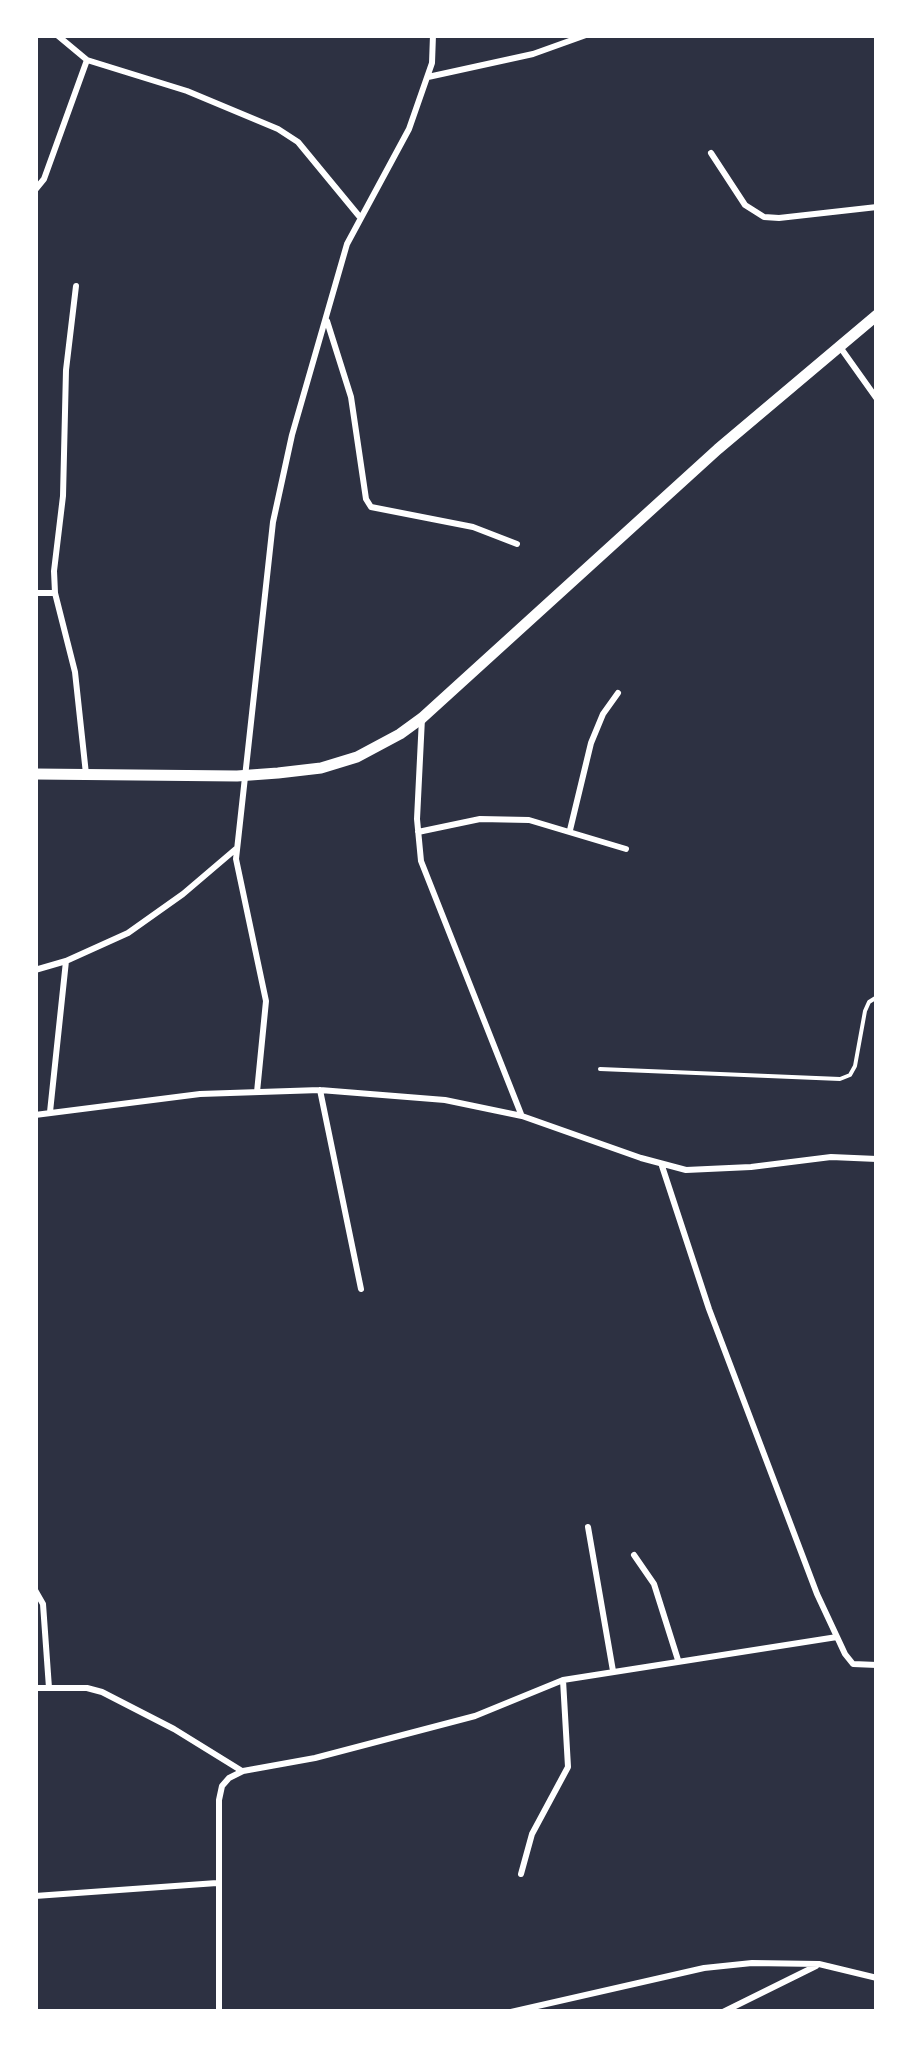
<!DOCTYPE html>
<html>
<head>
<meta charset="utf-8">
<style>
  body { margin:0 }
  #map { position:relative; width:912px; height:2047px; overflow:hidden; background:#2d3142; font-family:"Public Sans",sans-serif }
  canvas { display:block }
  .frame { position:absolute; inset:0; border:38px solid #fff; pointer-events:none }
</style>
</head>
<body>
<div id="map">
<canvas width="912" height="2047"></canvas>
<div class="frame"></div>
</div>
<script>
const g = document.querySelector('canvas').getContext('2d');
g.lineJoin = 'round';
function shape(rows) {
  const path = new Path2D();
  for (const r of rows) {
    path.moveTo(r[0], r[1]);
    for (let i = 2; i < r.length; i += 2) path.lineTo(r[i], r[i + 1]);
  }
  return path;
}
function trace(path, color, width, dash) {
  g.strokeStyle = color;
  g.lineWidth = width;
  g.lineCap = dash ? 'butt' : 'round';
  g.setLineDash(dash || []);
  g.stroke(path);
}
const service = shape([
  [600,1069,840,1079,850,1075,855,1066,865,1011,869,1002,877,997]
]);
const minor = shape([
  [57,35,87,60,187,91,278,129,298,142,359,216],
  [428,77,533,54,586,35],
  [711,153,745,205,764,217,779,218,877,207],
  [35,190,44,179,87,60],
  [76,286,66,370,63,496,54,571,55,593,75,672,86,774],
  [327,321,351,397,366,499,371,507,473,527,517,544],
  [840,347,877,399],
  [35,593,55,593],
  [422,718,417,819,421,861,521,1114],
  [570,830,591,743,603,714,618,693],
  [418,832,480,819,529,820,626,849],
  [35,970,66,961,128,933,183,894,237,848],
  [320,1090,361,1289],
  [257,1092,266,1001,236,859,273,522,292,435,347,244,409,129,432,63,433,35],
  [50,1112,66,961],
  [35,1115,200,1094,320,1090,445,1100,522,1116,641,1158,686,1170,751,1167,831,1157,877,1159],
  [662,1166,709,1309,817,1594,845,1654,853,1664,877,1665],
  [588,1527,613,1671],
  [634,1555,654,1584,678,1660],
  [35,1590,43,1604,49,1688],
  [35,1688,87,1688,102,1692,174,1729,242,1771],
  [521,1874,532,1834,568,1767,563,1680],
  [35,1896,217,1883],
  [219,2012,219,1800,222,1786,229,1778,243,1771,315,1758,475,1716,563,1680,837,1637],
  [511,2012,704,1968,752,1963,819,1964,877,1978],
  [723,2012,816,1966]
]);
const trunk = shape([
  [35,774,237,776,278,773,321,768,357,757,400,734,422,718,718,449,877,315]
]);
trace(service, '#fff', 4);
trace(minor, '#fff', 6);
trace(trunk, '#fff', 11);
</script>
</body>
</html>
